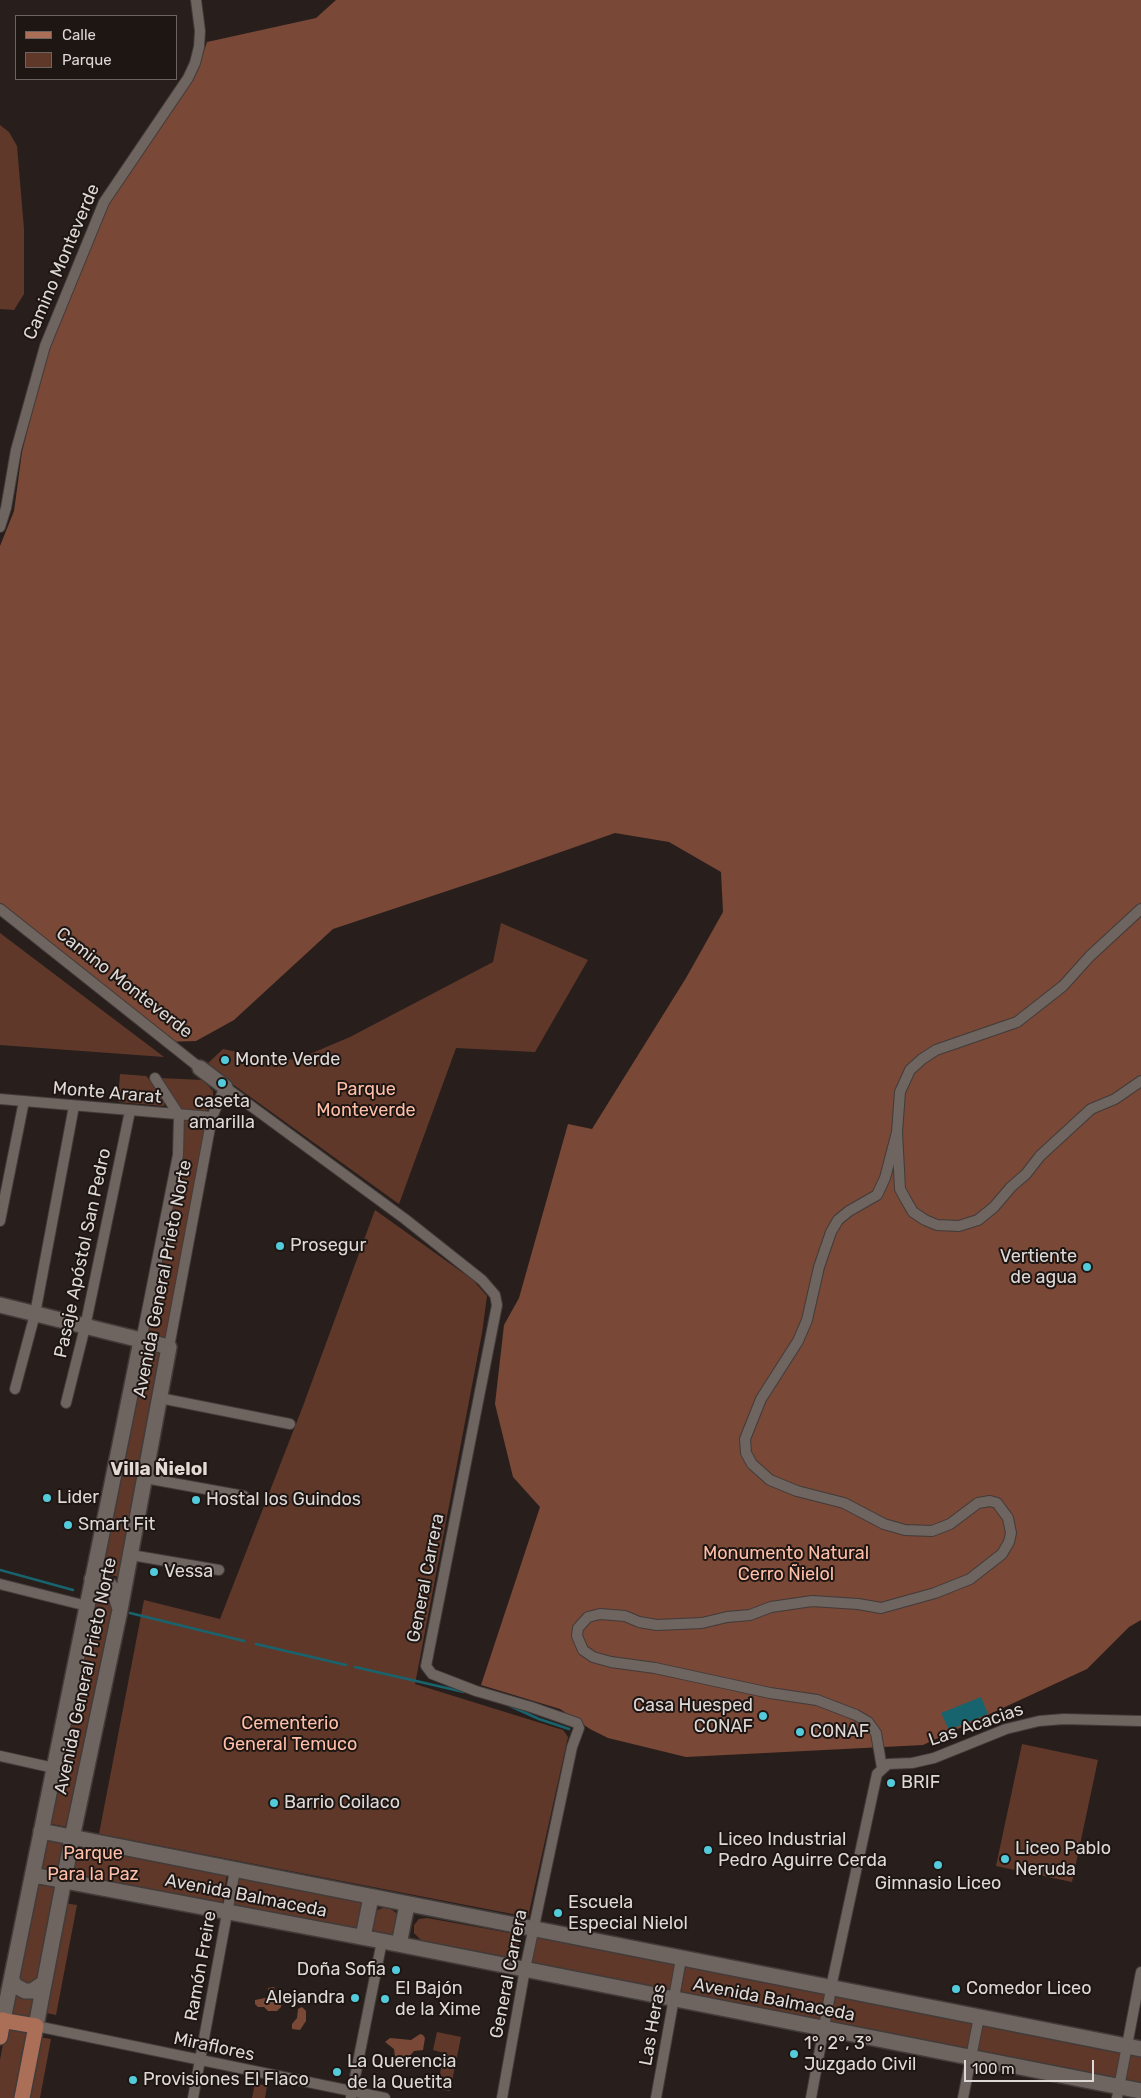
<!DOCTYPE html>
<html>
<head>
<meta charset="utf-8">
<style>
  body { margin:0 }
  #map { position:relative; width:1141px; height:2098px; overflow:hidden; background:#281f1c; font-family:Rubik,sans-serif }
  canvas { display:block }
  .legend { position:absolute; left:15px; top:15px; width:162px; height:65px; box-sizing:border-box; background:#1e1613; border:1px solid #6b6461; margin:0; padding:6px 9px; list-style:none; font-size:15px; color:#ded9d7 }
  .legend li { display:flex; align-items:center; gap:10px; height:25px }
  .legend b { width:25px; border:1px solid #6b6461 }
  .scale { position:absolute; left:964px; top:2060px; width:130px; height:22px; box-sizing:border-box; border:2px solid #ded9d7; border-top:0; padding-left:6px; font-size:15px; line-height:18px; white-space:nowrap; color:#ded9d7; -webkit-text-stroke:4px #1e1613; paint-order:stroke }
</style>
</head>
<body>
<div id="map">
<canvas width="1141" height="2098"></canvas>
<ul class="legend">
<li><b style="height:6px;background:#ab6e56"></b>Calle</li>
<li><b style="height:14px;background:#60382a"></b>Parque</li>
</ul>
<div class="scale">100 m</div>
</div>
<script>
const g = document.querySelector('canvas').getContext('2d');
g.lineJoin = 'round';
function paint(path, color) {
  g.fillStyle = color;
  g.fill(path, 'evenodd');
}
function shape(rows) {
  const path = new Path2D();
  for (const r of rows) {
    if (r.length === 3) {
      path.moveTo(r[0] + r[2], r[1]);
      path.arc(r[0], r[1], r[2], 0, 2 * Math.PI);
      continue;
    }
    path.moveTo(r[0], r[1]);
    for (let i = 2; i < r.length; i += 2) path.lineTo(r[i], r[i + 1]);
  }
  return path;
}
function trace(path, color, width, dash) {
  g.strokeStyle = color;
  g.lineWidth = width;
  g.lineCap = dash ? 'butt' : 'round';
  g.setLineDash(dash || []);
  g.stroke(path);
}
function drawText(font, color, halo, rows, align = 'center') {
  g.font = font + ' Rubik,sans-serif';
  g.lineWidth = 4;
  g.setLineDash([]);
  g.textBaseline = 'middle';
  g.strokeStyle = halo;
  g.fillStyle = color;
  for (const [text, x, y, turn = 0] of rows) {
    g.save();
    g.translate(x, y);
    g.rotate((+turn || 0) * Math.PI / 180);
    g.textAlign = isNaN(turn) ? turn : align;
    if (halo) g.strokeText(text, 0, 0);
    g.fillText(text, 0, 0);
    g.restore();
  }
}
const green = shape([
  [0,125,9,132,17,146,24,229,24,294,14,310,0,309],
  [501,923,588,960,535,1052,456,1048,399,1204,206,1065,223,1049,276,1060,298,1059,350,1037,493,962],
  [0,933,164,1057,0,1045],
  [120,1074,146,1076,160,1091,165,1102,164,1106,118,1102],
  [159,1078,203,1080,213,1091,213,1104,208,1110,202,1112,184,1112,179,1108],
  [181,1118,209,1120,166,1344,144,1339],
  [375,1210,473,1280,487,1296,482,1333,415,1684,563,1730,568,1737,528,1917,99,1834,144,1600,220,1619,303,1406],
  [147,1349,162,1351,120,1577,100,1573],
  [97,1583,115,1598,72,1828,47,1823],
  [1022,1744,1098,1760,1072,1882,996,1866],
  [44,1837,69,1843,63,1876,37,1871],
  [74,1842,227,1873,222,1905,69,1874],
  [239,1872,369,1900,362,1936,232,1911],
  [37,1883,52,1886,60,1891,34,2021,8,2016],
  [63,1903,77,1905,56,2015,42,2012],
  [385,1922,14],
  [427,1918,510,1933,519,1941,519,1949,515,1955,508,1957,422,1941,414,1933,414,1925,419,1919],
  [537,1935,676,1962,670,1996,531,1966],
  [686,1965,825,1992,820,2023,680,1997],
  [836,1994,973,2021,967,2052,830,2025],
  [982,2022,1122,2049,1117,2083,975,2055],
  [6,2027,32,2032,19,2098,0,2098,0,2060],
  [437,2032,461,2037,450,2091,437,2089,444,2053,433,2050],
  [38,2037,51,2039,40,2098,27,2098],
  [1129,2049,1141,2052,1141,2089,1123,2085],
  [255,2083,267,2086,265,2098,252,2098]
]);
const forest = shape([
  [336,0,1141,0,1141,1620,1129,1627,1087,1669,923,1745,686,1757,608,1738,590,1729,560,1709,481,1685,540,1507,513,1477,495,1404,504,1325,519,1298,568,1124,592,1129,686,978,723,912,721,872,669,842,615,833,501,873,333,929,234,1020,196,1041,165,1042,132,1011,0,903,0,546,14,511,22,452,47,352,106,203,198,68,207,42,316,18],
  [274,1987,277,1996,282,2000,281,2007,277,2011,268,2011,264,2007,258,2007,255,2004,255,2000,270,1997,268,1988],
  [302,2007,306,2011,306,2021,300,2030,292,2029,292,2024,297,2018,298,2009],
  [420,2034,423,2035,425,2038,423,2050,414,2051,409,2057,395,2057,394,2049,385,2042,390,2038,411,2040]
]);
const water = shape([
  [981,1697,988,1714,949,1730,941,1713]
]);
const stream = shape([
  [0,1570,73,1590],
  [130,1613,244,1641],
  [256,1644,346,1665],
  [355,1667,464,1692],
  [508,1705,539,1719,569,1729]
]);
const street = shape([
  [0,527,6,508,16,450,45,346,104,202,188,78,195,63,199,47,200,31,196,0],
  [0,909,200,1068],
  [1141,909,1090,956,1063,986,1017,1022,936,1050,922,1059,910,1070,900,1092,897,1132,900,1189,906,1200,913,1212,925,1220,937,1225,959,1226,978,1220,994,1207,1011,1187,1026,1174,1040,1156,1091,1109,1115,1099,1141,1081],
  [0,1099,212,1117],
  [0,1221,24,1101],
  [141,1341,178,1155,179,1115,155,1078],
  [169,1347,212,1117,225,1087,405,1219,482,1280,495,1295,497,1305,426,1666,432,1674,476,1691,531,1707,577,1723,579,1728,572,1747,525,1969,502,2098],
  [15,1389,35,1314,74,1106],
  [160,1398,290,1424],
  [66,1403,85,1327,130,1111],
  [145,1478,244,1496],
  [131,1555,219,1570],
  [0,1584,87,1606],
  [0,1756,54,1768],
  [882,1768,876,1733,868,1722,856,1715,817,1700,770,1693,655,1668,611,1662,593,1657,583,1650,577,1636,578,1628,588,1617,600,1614,625,1616,639,1622,657,1625,702,1623,727,1617,750,1615,771,1607,812,1601,858,1604,881,1608,935,1593,970,1579,1002,1554,1009,1542,1011,1533,1008,1518,997,1503,990,1501,978,1503,950,1524,932,1531,905,1530,884,1524,844,1503,797,1491,770,1480,752,1464,746,1453,745,1439,761,1399,798,1341,807,1320,819,1267,831,1232,838,1220,849,1211,877,1195,885,1178,897,1132],
  [36,2026,385,2098],
  [351,2097,382,1941],
  [193,2098,235,1870],
  [656,2098,681,1959],
  [811,2098,833,1978,877,1774,888,1764,912,1763,934,1758,1006,1729,1039,1721,1064,1719,1141,1721],
  [963,2098,979,2017],
  [1117,2098,1141,1972]
]);
const secondary = shape([
  [200,1068,225,1087],
  [0,1305,169,1347,120,1610,72,1838,36,2026],
  [92,1579,110,1586,115,1593,120,1609],
  [41,1831,1141,2049],
  [33,1875,382,1941,1141,2091],
  [363,1937,371,1897],
  [399,1944,407,1905],
  [12,1979,14,1985,25,1991,32,1991,44,1983],
  [3,2020,141,1341]
]);
const primary = shape([
  [0,2020,36,2026,22,2098],
  [0,2037,3,2020]
]);
const markers = [
  [225,1060,5,"#53cbdb"],
  [222,1083,5,"#53cbdb"],
  [280,1246,5,"#53cbdb"],
  [1087,1267,5,"#53cbdb"],
  [47,1498,5,"#53cbdb"],
  [196,1500,5,"#53cbdb"],
  [68,1525,5,"#53cbdb"],
  [154,1572,5,"#53cbdb"],
  [763,1716,5,"#53cbdb"],
  [800,1732,5,"#53cbdb"],
  [891,1783,5,"#53cbdb"],
  [274,1803,5,"#53cbdb"],
  [708,1850,5,"#53cbdb"],
  [1005,1859,5,"#53cbdb"],
  [938,1865,5,"#53cbdb"],
  [558,1913,5,"#53cbdb"],
  [396,1970,5,"#53cbdb"],
  [956,1989,5,"#53cbdb"],
  [355,1998,5,"#53cbdb"],
  [385,1999,5,"#53cbdb"],
  [794,2054,5,"#53cbdb"],
  [337,2072,5,"#53cbdb"],
  [133,2080,5,"#53cbdb"]
];
const streetNames = [
  ["Camino Monteverde",62,262,-67],
  ["Camino Monteverde",124,983,38],
  ["Monte Ararat",107,1093,5],
  ["Pasaje Apóstol San Pedro",83,1253,-78],
  ["Avenida General Prieto Norte",163,1279,-79],
  ["General Carrera",426,1578,-79],
  ["Avenida General Prieto Norte",86,1676,-78],
  ["Las Acacias",976,1725,-19],
  ["Avenida Balmaceda",246,1896,11],
  ["Ramón Freire",201,1966,-80],
  ["General Carrera",509,1974,-79],
  ["Avenida Balmaceda",774,2000,11],
  ["Las Heras",653,2025,-80],
  ["Miraflores",214,2047,12]
];
const poiNames = [
  ["Monte Verde",235,1060],
  ["caseta",222,1102,"center"],
  ["amarilla",222,1123,"center"],
  ["Prosegur",290,1246],
  ["Vertiente",1077,1257,"right"],
  ["de agua",1077,1278,"right"],
  ["Lider",57,1498],
  ["Hostal los Guindos",206,1500],
  ["Smart Fit",78,1525],
  ["Vessa",164,1572],
  ["Casa Huesped",753,1706,"right"],
  ["CONAF",753,1727,"right"],
  ["CONAF",810,1732],
  ["BRIF",901,1783],
  ["Barrio Coilaco",284,1803],
  ["Liceo Industrial",718,1840],
  ["Pedro Aguirre Cerda",718,1861],
  ["Liceo Pablo",1015,1849],
  ["Neruda",1015,1870],
  ["Gimnasio Liceo",938,1884,"center"],
  ["Escuela",568,1903],
  ["Especial Nielol",568,1924],
  ["Doña Sofia",386,1970,"right"],
  ["El Bajón",395,1989],
  ["de la Xime",395,2010],
  ["Comedor Liceo",966,1989],
  ["Alejandra",345,1998,"right"],
  ["1°, 2°, 3°",804,2044],
  ["Juzgado Civil",804,2065],
  ["La Querencia",347,2062],
  ["de la Quetita",347,2083],
  ["Provisiones El Flaco",143,2080]
];
const parkNames = [
  ["Parque",366,1090],
  ["Monteverde",366,1111],
  ["Monumento Natural",786,1554],
  ["Cerro Ñielol",786,1575],
  ["Cementerio",290,1724],
  ["General Temuco",290,1745],
  ["Parque",93,1854],
  ["Para la Paz",93,1875]
];
const neighbourhoodNames = [
  ["Villa Ñielol",159,1470]
];
paint(green, '#60382a');
paint(forest, '#794837');
paint(water, '#18646e');
trace(stream, '#18646e', 2.5);
trace(street, '#413b39', 12);
trace(secondary, '#413b39', 18);
trace(primary, '#413b39', 18);
trace(street, '#6e6460', 10);
trace(secondary, '#6e6460', 15);
trace(primary, '#ab6e56', 15);
for (const [x, y, r, color] of markers) {
  const dot = new Path2D();
  dot.arc(x, y, r, 0, 2 * Math.PI);
  g.fillStyle = color;
  g.fill(dot);
  trace(dot, '#1e1613', 2);
}
drawText('18px', '#ded9d7', '#1e1613', streetNames);
drawText('18px', '#ded9d7', '#1e1613', poiNames, 'left');
drawText('18px', '#ffbea7', '#1e1613', parkNames);
drawText('bold 19px', '#e4d9d4', '#1e1613', neighbourhoodNames);
</script>
</body>
</html>
